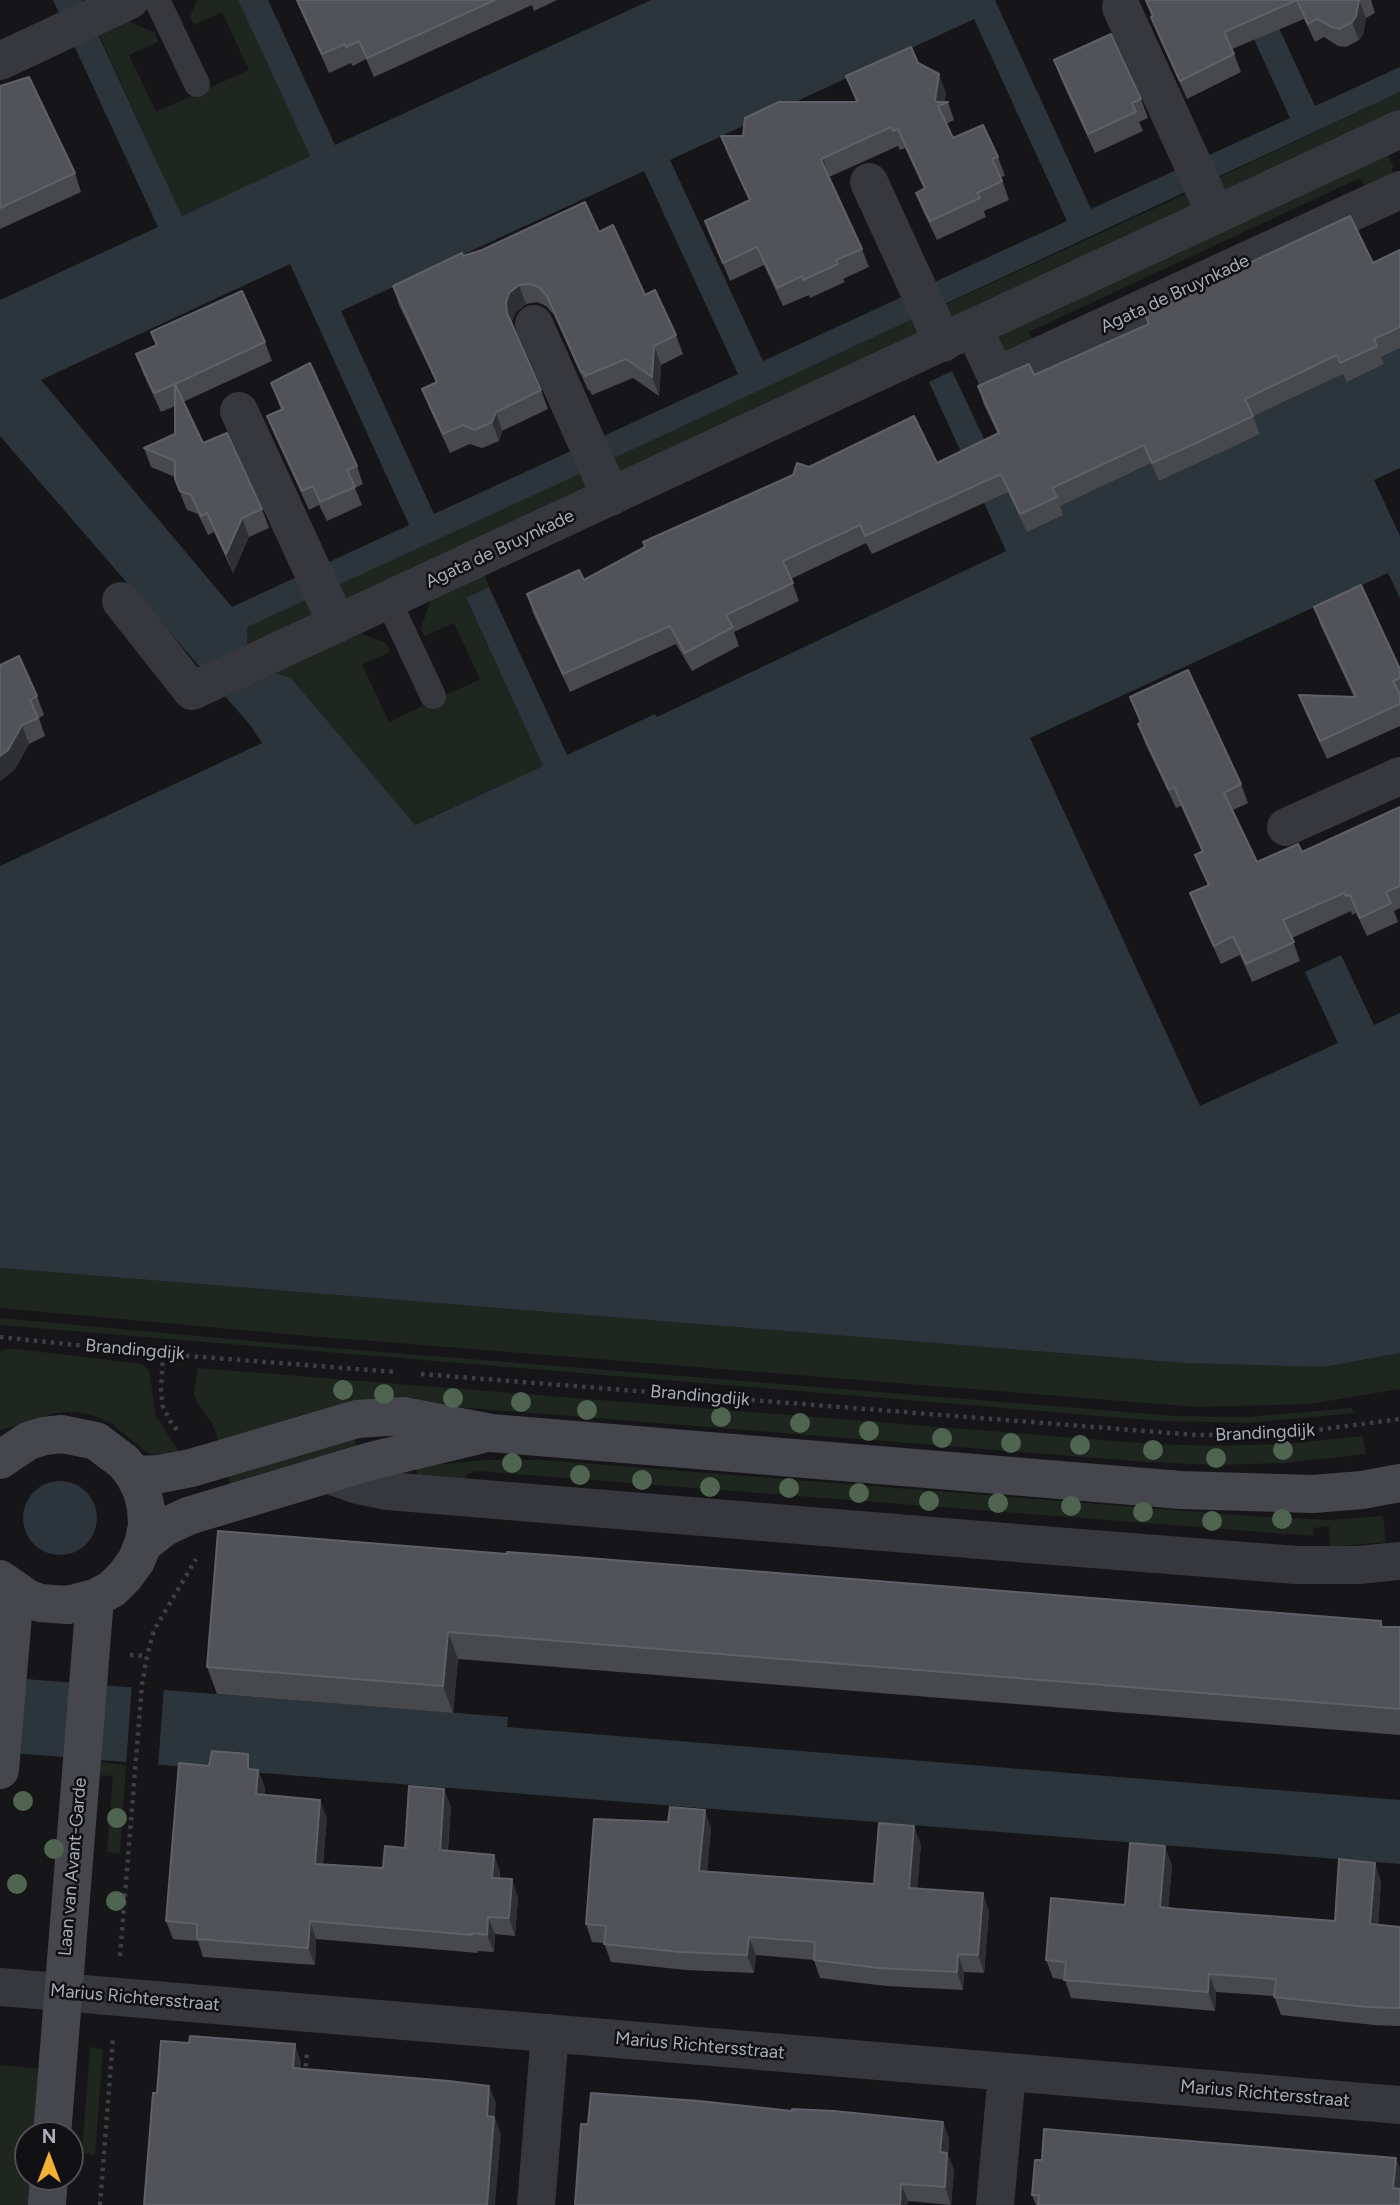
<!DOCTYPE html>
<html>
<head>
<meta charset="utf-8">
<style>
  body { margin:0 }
  #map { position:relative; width:1400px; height:2205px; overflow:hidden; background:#161618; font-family:Figtree,sans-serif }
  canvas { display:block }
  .north { position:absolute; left:14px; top:2121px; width:70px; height:70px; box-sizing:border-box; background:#111113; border:2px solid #4d4f55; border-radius:50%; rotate:0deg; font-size:19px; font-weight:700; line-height:28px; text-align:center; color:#a8adb8 }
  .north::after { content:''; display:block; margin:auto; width:24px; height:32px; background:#f2b134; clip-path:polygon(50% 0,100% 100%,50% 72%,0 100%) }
</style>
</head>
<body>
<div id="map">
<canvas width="1400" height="2205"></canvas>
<div class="north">N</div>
</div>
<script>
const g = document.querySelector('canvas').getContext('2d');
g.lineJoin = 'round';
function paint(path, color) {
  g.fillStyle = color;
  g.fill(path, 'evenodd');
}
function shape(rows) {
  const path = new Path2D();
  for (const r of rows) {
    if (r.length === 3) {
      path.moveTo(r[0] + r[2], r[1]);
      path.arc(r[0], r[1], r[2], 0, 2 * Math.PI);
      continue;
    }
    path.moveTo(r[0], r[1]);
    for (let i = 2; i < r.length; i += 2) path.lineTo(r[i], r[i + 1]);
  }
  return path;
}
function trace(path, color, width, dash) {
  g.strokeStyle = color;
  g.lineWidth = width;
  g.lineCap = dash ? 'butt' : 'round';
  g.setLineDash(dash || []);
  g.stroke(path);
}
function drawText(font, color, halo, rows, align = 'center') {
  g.font = font + ' Figtree,sans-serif';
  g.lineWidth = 5;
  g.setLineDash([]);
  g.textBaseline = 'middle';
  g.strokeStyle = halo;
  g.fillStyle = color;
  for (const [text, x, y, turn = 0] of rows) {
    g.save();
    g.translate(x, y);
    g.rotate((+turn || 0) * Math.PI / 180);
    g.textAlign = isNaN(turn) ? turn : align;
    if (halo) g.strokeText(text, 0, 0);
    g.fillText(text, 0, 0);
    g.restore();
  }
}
const green = shape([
  [197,0,238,0,310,156,182,216,96,28,119,17,155,33,158,42,129,55,156,112,249,70,222,12,194,25,190,17],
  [1400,92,1400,115,1225,197,1212,181],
  [1388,155,1393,166,1391,176,1366,189,1360,178,1029,332,1034,342,1003,352,995,334],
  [1192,191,1195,210,949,324,936,309],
  [915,318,919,338,619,476,608,461],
  [586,471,590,490,344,604,331,588],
  [481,566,489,587,466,599,543,766,414,825,291,678,267,670,348,629,386,643,390,652,362,665,389,722,480,679,454,623,425,636,421,628,435,588],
  [310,597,314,618,247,644,247,626],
  [0,1268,1184,1363,1324,1367,1400,1353,1400,1389,1310,1404,1197,1407,297,1335,0,1308],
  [0,1318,296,1345,1176,1416,1248,1417,1352,1408,1354,1413,1248,1423,1161,1421,0,1325],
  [5,1349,17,1349,141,1364,149,1370,156,1416,179,1452,162,1456,147,1453,112,1424,95,1416,75,1412,55,1413,0,1430,0,1352],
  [198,1368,1153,1444,1218,1446,1284,1444,1363,1436,1366,1454,1285,1463,1215,1465,1147,1462,406,1403,220,1445,211,1421,197,1403,194,1394],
  [354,1434,358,1453,231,1488,227,1469],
  [484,1460,544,1460,1250,1516,1330,1520,1383,1516,1386,1542,1330,1547,1329,1526,1314,1528,1313,1536,476,1471,466,1475,464,1485,419,1482,416,1467],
  [100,1762,126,1765,120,1854,107,1852,113,1776,95,1775],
  [90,2047,103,2049,95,2155,82,2153],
  [0,2065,41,2069,36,2135,28,2135,28,2177,33,2177,30,2205,0,2205]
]);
const water = shape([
  [53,0,82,0,182,216,310,156,238,0,268,0,335,145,651,0,995,0,1091,209,1290,118,1236,0,1266,0,1315,106,1400,67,1400,92,608,461,247,627,247,644,267,670,291,678,415,825,543,766,466,598,489,587,567,755,655,714,657,717,1006,551,929,382,952,371,985,441,1400,249,1400,468,1374,480,1400,536,1400,598,1388,573,1030,738,1200,1106,1338,1043,1305,972,1341,955,1374,1025,1400,1013,1400,1353,1324,1367,1184,1363,0,1268,0,866,262,743,250,725,0,436,0,300,158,227],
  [974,19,1067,221,763,361,670,160],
  [644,171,738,374,434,514,341,311],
  [290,264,409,525,232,607,41,380],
  [60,1518,37],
  [0,1677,508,1717,507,1727,1400,1800,1400,1864,0,1752]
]);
const pier = shape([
  [132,1684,164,1687,158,1767,126,1765]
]);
const path = shape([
  [0,1337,163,1354,395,1372],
  [163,1354,161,1391,163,1407,170,1421,177,1430],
  [421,1374,1196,1435,1287,1434,1400,1419],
  [130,1655,147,1656],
  [120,1956,142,1685,147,1656,154,1630,196,1559],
  [305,2075,307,2052],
  [100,2205,113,2038]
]);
const lane = shape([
  [157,0,197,84],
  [388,600,433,696]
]);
const street = shape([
  [1121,7,1216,215],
  [0,61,130,0],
  [869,182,943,343],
  [534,324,611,497],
  [974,329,996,376,1400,190],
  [239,411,337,624],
  [121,601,192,691,1400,129],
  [1286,827,1400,776],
  [327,1474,358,1485,388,1491,1029,1544,1296,1565,1359,1565,1400,1561],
  [0,1987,1400,2105],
  [536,2205,550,2033],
  [995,2205,1007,2073]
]);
const secondary = shape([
  [0,1460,28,1441,44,1436,62,1434,96,1441,124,1462,134,1475,142,1491,146,1508,147,1526,143,1544,136,1561,125,1576,112,1589,95,1598,68,1605,40,1603,27,1598,0,1579],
  [134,1475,160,1474,191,1468,357,1419,403,1416,491,1433,1181,1490,1313,1494,1362,1490,1400,1483],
  [143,1544,165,1527,188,1516,371,1461,479,1435],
  [0,1770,15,1591],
  [52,2135,95,1598],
  [47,2205,49,2177]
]);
const trees = [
  [343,1390],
  [384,1394],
  [453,1398],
  [521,1402],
  [587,1410],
  [721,1417],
  [800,1423],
  [869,1431],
  [942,1438],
  [1011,1443],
  [1080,1445],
  [1153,1450],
  [1283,1450],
  [1216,1458],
  [512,1463],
  [580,1475],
  [642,1480],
  [710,1487],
  [789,1488],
  [859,1493],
  [929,1501],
  [998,1503],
  [1071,1506],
  [1143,1512],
  [1282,1519],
  [1212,1521],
  [23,1801],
  [117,1818],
  [54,1849],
  [17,1884],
  [116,1901]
];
const wall = shape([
  [296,0,557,0,534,11,532,5,374,77,366,59,353,66,351,63,329,73],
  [1145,0,1371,0,1375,13,1366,18,1363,34,1359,40,1346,47,1338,46,1324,37,1315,42,1304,19,1232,49,1241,72,1187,99,1158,35,1152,16],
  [1054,60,1141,99,1148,118,1139,122,1143,131,1095,153,1061,79],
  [918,63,946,93,944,102,948,102,954,120,946,124,953,138,998,157,1005,176,1001,177,1009,200,984,211,986,217,937,240,923,211,916,193,924,189,905,148,900,150,898,146,829,177,862,249,869,267,843,279,845,282,810,298,809,295,783,306,764,265,730,281,705,221,749,200,728,155,721,136,743,136,856,102,846,76],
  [0,86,75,173,81,192,0,229],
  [599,232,676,335,683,354,661,365,659,396,633,378,592,395,589,390,588,390,554,315,546,306,537,302,526,304,516,312,512,321,513,328,541,390,548,409,502,431,499,441,482,448,470,444,450,453,429,407,422,389,436,382,399,305,393,286,463,256],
  [1400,250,1400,348,1381,357,1384,364,1347,382,1343,374,1253,416,1260,434,1159,481,1151,463,1060,506,1063,515,1027,532,1008,492,872,554,866,543,791,579,799,601,734,632,739,646,692,671,676,644,570,692,533,613,527,594,584,580,809,467,937,463,998,434,984,405,978,386,1034,375,1148,325,1144,312,1373,263],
  [151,332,265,342,272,361,183,402,203,443,262,509,269,528,249,537,233,573,214,532,208,535,198,514,187,510,182,498,175,477,151,467,144,448,175,434,175,406,161,412,143,373,136,354,156,345],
  [271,383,357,466,363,484,355,488,362,505,327,521,319,505,309,510,274,434,267,416,281,410],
  [1314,607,1400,669,1400,726,1327,759,1306,713,1299,695,1354,697,1321,626],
  [0,665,37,696,44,715,39,718,45,736,29,744,15,769,0,781],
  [1130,697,1241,784,1248,803,1233,810,1257,862,1302,852,1400,807,1400,908,1394,911,1398,922,1367,936,1356,913,1352,915,1351,911,1292,938,1300,961,1252,982,1240,955,1221,964,1197,912,1190,893,1208,885,1195,855,1202,852,1181,806,1176,808,1145,743,1138,724,1140,723],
  [507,1554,1381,1621,1383,1627,1400,1627,1400,1735,458,1659,453,1713,217,1694,207,1667],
  [248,1754,253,1770,258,1770,265,1788,264,1795,327,1818,323,1864,383,1868,405,1848,451,1807,448,1851,494,1855,500,1872,500,1878,518,1897,515,1936,495,1934,494,1952,478,1951,478,1953,316,1939,315,1965,203,1957,198,1941,173,1939,166,1921,209,1766],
  [711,1828,707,1872,874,1884,921,1844,917,1888,989,1911,984,1973,964,1972,963,1990,886,1986,820,1978,814,1960,756,1955,754,1973,686,1970,611,1962,604,1943,592,1942,586,1924],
  [1172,1865,1168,1908,1335,1921,1381,1881,1378,1925,1400,1927,1400,2026,1374,2025,1281,2015,1274,1996,1216,1992,1215,2011,1071,1998,1065,1980,1053,1978,1046,1960,1125,1905],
  [792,2111,943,2122,949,2139,948,2155,954,2170,951,2205,908,2201,907,2205,575,2205],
  [1032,2195,1400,2205,1036,2205]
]);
const shadedWall = shape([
  [1359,0,1366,18,1363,34,1359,40,1352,22],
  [939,74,946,93,944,104,938,106,935,100],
  [823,158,829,176,828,178,821,160],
  [519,285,526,304,516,312,512,321,514,332,507,313,506,302,509,293],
  [654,346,661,365,659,396,652,377],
  [496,412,502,431,499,441,492,422],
  [242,518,249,537,233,573,226,554],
  [22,725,29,744,15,769,0,781,0,756],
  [448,1632,458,1659,453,1713,443,1686],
  [248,1754,254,1772,248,1769],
  [258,1770,265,1788,263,1812,256,1794],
  [444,1789,451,1807,446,1868,440,1850],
  [320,1800,327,1818,321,1882,315,1864],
  [705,1810,711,1828,705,1889,699,1871],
  [914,1826,921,1844,916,1906,909,1888],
  [1165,1846,1172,1865,1167,1925,1160,1907],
  [494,1855,500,1872,498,1896,492,1878],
  [1375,1863,1381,1881,1376,1942,1370,1924],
  [512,1879,518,1897,515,1936,509,1918],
  [983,1893,989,1911,984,1973,978,1955],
  [488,1917,495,1934,494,1952,487,1935],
  [310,1921,316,1939,315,1965,308,1948],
  [749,1937,756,1955,754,1973,747,1955],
  [958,1954,964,1972,963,1990,957,1972],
  [1209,1974,1216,1992,1215,2011,1208,1992],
  [295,2044,301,2062,299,2086,293,2068],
  [489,2086,496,2103,495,2118,501,2134,495,2205,487,2205,487,2116],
  [943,2122,949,2139,948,2155,954,2170,951,2205,945,2187,940,2152],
  [1396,2158,1400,2168,1400,2205,1393,2188],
  [901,2184,908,2201,907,2205,900,2205]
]);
const building = shape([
  [297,0,495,0,367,58,359,41,346,47,345,44,322,54,297,0],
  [1146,0,1359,0,1356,16,1352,22,1339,29,1332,27,1317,19,1308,24,1297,0,1224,32,1234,54,1180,81,1151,17,1153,16,1146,0],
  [1111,34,1141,99,1132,103,1136,112,1088,134,1054,60,1111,34],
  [911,47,918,63,939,74,935,100,936,102,948,102,938,106,953,138,983,125,998,157,992,159,1002,181,977,193,980,198,930,221,916,193,925,188,898,129,893,131,891,127,823,158,821,160,862,249,836,260,838,264,803,280,802,276,777,288,757,247,723,263,705,221,750,200,721,136,743,136,745,118,779,102,858,102,846,76,911,47],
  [29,77,75,173,0,208,0,86,29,77],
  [585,202,599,232,613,225,645,295,655,290,676,335,654,346,652,377,626,359,585,376,583,371,581,372,547,296,539,287,530,284,519,285,509,293,506,302,507,313,541,390,496,412,492,422,475,430,463,425,443,434,422,389,437,382,393,286,462,253,463,256,482,250,585,202],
  [1350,216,1373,263,1400,250,1400,327,1374,339,1377,346,1340,363,1337,355,1245,399,1253,416,1194,444,1152,463,1144,445,1052,488,1057,497,1020,514,1001,474,865,536,860,525,783,561,793,583,726,615,733,627,685,653,670,626,563,674,527,594,579,570,584,580,645,547,643,542,793,475,797,463,809,467,914,416,937,463,999,433,978,386,1029,364,1034,375,1149,324,1144,312,1350,216],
  [242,291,265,342,175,384,203,443,227,433,262,509,242,518,226,554,207,513,201,516,191,495,180,491,175,479,175,461,144,448,175,434,175,384,154,393,136,354,157,345,151,332,242,291],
  [310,363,357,466,347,470,355,487,320,502,313,486,302,491,267,416,283,409,271,383,310,363],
  [1361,585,1400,669,1400,678,1393,681,1400,695,1400,704,1320,741,1299,695,1356,697,1314,607,1361,585],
  [19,656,37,696,30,700,38,718,22,725,8,750,0,756,0,665,19,656],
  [1188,670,1241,784,1224,793,1257,862,1298,844,1302,852,1400,807,1400,886,1386,892,1391,903,1360,918,1350,895,1346,896,1344,893,1283,920,1294,942,1246,964,1233,936,1214,946,1190,893,1209,885,1195,855,1203,851,1174,787,1169,790,1138,724,1141,722,1130,697,1188,670],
  [218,1531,507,1554,507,1552,588,1558,1381,1621,1381,1627,1400,1627,1400,1709,448,1632,443,1686,207,1667,218,1531],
  [212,1751,248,1754,248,1769,258,1770,256,1794,320,1800,315,1864,383,1868,385,1846,405,1848,409,1786,444,1789,440,1850,494,1855,492,1878,512,1879,509,1918,488,1917,487,1935,472,1933,472,1935,310,1921,308,1948,197,1939,197,1924,166,1921,179,1763,209,1766,212,1751],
  [670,1807,705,1810,699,1871,874,1884,879,1823,914,1826,909,1888,983,1893,978,1955,958,1954,957,1972,879,1968,814,1960,815,1942,749,1937,747,1955,680,1952,604,1944,606,1926,586,1924,594,1819,668,1822,670,1807],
  [1130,1843,1165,1846,1160,1907,1177,1909,1335,1921,1339,1859,1375,1863,1370,1924,1400,1927,1400,2008,1367,2007,1274,1997,1276,1979,1209,1974,1208,1992,1064,1980,1066,1962,1046,1960,1051,1898,1125,1905,1130,1843],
  [190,2036,295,2044,293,2068,449,2081,489,2086,487,2116,494,2117,487,2205,144,2205,153,2093,157,2093,161,2041,189,2043,190,2036],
  [591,2093,699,2101,792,2111,792,2109,834,2111,943,2122,940,2152,947,2153,945,2187,901,2184,900,2205,575,2205,581,2124,588,2124,591,2093],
  [1044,2129,1396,2158,1393,2188,1400,2189,1400,2205,1038,2205,1039,2195,1032,2195,1035,2160,1042,2160,1044,2129]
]);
const streetNames = [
  ["Agata de Bruynkade",1175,294,-25],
  ["Agata de Bruynkade",500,549,-25],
  ["Brandingdijk",135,1350,5],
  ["Brandingdijk",700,1396,5],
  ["Brandingdijk",1265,1433,-3],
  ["Laan van Avant-Garde",73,1867,-85],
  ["Marius Richtersstraat",135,1998,5],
  ["Marius Richtersstraat",700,2046,5],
  ["Marius Richtersstraat",1265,2094,5]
];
paint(green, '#1e261f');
paint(water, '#2c353c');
paint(pier, '#161618');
trace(path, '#3d3f44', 4.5, [3.5, 5]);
trace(lane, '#37383d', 26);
trace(street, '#37383d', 38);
trace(secondary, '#45474d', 38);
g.fillStyle = '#506452';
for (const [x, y] of trees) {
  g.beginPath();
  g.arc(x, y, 10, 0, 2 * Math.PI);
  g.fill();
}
paint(wall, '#47494d');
paint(shadedWall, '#2f3033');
paint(building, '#525359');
trace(building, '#5f6168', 2);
drawText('18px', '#a8adb8', '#111113', streetNames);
</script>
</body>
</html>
